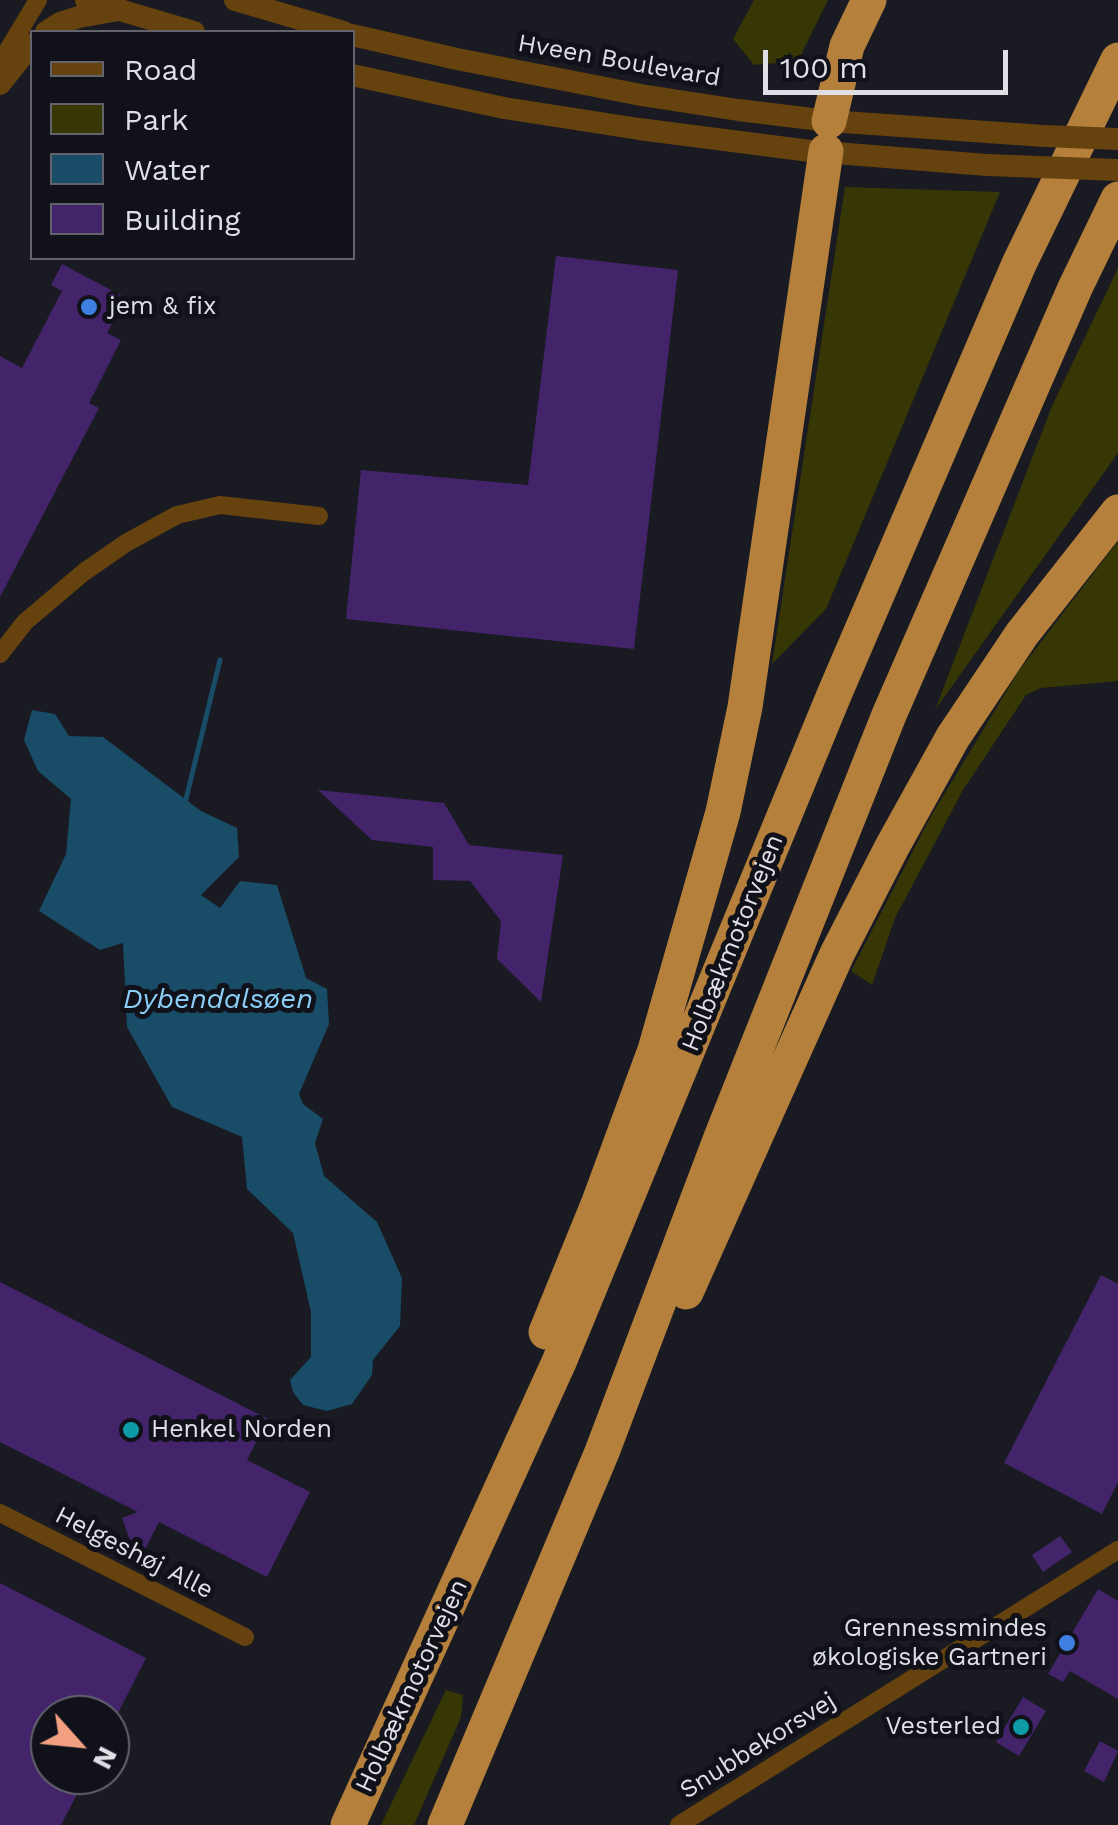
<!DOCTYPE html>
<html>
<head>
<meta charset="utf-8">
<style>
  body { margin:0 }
  #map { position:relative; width:1118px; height:1825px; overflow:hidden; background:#191a22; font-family:"Work Sans",sans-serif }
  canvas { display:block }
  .legend { position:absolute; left:30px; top:30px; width:325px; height:230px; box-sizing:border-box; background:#101119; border:2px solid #63646b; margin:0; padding:12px 18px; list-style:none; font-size:30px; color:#dfe0e6 }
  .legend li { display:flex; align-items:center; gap:20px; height:50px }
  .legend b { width:50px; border:2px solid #63646b }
  .north { position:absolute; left:30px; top:1695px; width:100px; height:100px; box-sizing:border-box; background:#101119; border:2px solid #63646b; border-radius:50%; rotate:117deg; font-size:28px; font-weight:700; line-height:40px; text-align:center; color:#dfe0e6 }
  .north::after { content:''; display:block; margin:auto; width:35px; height:45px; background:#f2a081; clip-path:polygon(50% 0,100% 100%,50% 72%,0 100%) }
  .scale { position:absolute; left:763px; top:50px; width:245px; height:45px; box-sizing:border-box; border:5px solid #dfe0e6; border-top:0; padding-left:12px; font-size:30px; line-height:35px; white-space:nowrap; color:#dfe0e6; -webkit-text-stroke:8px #101119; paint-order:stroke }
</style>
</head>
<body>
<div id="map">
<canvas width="1118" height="1825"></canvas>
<ul class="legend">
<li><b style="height:12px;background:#65420e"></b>Road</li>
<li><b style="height:28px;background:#373705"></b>Park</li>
<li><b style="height:28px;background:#184c67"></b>Water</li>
<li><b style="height:28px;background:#43246a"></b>Building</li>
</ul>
<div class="north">N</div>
<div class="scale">100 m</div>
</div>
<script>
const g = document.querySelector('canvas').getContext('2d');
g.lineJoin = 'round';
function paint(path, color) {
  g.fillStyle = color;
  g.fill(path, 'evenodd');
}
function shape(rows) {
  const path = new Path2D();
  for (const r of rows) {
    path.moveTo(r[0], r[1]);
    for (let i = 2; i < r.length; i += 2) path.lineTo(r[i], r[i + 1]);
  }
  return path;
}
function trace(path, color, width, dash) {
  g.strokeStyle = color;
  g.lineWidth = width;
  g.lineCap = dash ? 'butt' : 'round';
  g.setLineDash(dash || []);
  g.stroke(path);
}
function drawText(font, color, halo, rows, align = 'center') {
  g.font = font + ' "Work Sans",sans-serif';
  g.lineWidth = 10;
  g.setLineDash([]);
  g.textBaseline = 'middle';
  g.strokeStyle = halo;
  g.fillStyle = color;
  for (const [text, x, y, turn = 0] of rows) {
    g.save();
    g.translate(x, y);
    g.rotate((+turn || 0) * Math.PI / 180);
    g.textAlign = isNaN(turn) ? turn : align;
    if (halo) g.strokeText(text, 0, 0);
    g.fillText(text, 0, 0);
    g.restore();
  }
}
const green = shape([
  [754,0,828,0,798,61,754,65,733,39],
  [845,187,1000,192,826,609,772,664],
  [1118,268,1118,453,935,710,1052,406],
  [1118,541,1118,681,1041,688,1026,695,963,790,895,918,872,985,851,971,931,816,1018,672],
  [446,1690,463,1695,461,1717,414,1825,381,1825]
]);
const water = shape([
  [32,710,55,714,69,736,103,737,201,811,237,828,239,857,201,895,220,908,240,881,277,885,306,978,327,989,329,1024,299,1094,303,1104,323,1119,315,1143,324,1176,377,1222,402,1278,400,1326,373,1360,372,1375,352,1404,327,1411,303,1405,293,1392,290,1380,311,1357,311,1312,293,1233,247,1189,242,1137,172,1107,127,1027,123,943,100,950,39,911,66,854,71,799,38,771,24,740]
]);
const stream = shape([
  [186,799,220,660]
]);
const building = shape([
  [556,256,678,270,634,649,346,619,361,470,528,485],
  [62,264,126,298,107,333,121,340,89,403,99,408,0,597,0,356,22,368,62,291,51,285],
  [318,790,444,803,469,845,563,855,541,1002,497,959,501,921,470,881,433,880,433,847,372,840],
  [1101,1275,1118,1284,1118,1482,1102,1514,1004,1463],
  [0,1282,268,1419,247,1460,310,1492,267,1577,159,1522,138,1563,122,1518,138,1512,0,1442],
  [1060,1536,1072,1552,1043,1572,1032,1555],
  [0,1583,146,1658,117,1715,50,1715,50,1775,87,1775,61,1825,0,1825],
  [1098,1589,1118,1601,1118,1699,1070,1671,1063,1682,1048,1674],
  [1023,1697,1046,1711,1019,1756,996,1742],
  [1100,1741,1118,1751,1104,1782,1084,1771]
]);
const minor = shape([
  [0,63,38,0],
  [0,654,25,622,84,572,126,543,177,515,220,505,319,516],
  [0,1513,245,1637],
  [679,1825,1118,1550]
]);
const tertiary = shape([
  [86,0,194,32],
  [235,0,344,32],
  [46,32,60,23,79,17,113,11],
  [352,35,457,59,641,95,738,110,829,121,1044,136],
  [352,75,504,108,639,129,810,151,987,165],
  [0,84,32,44]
]);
const motorway = shape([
  [829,121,847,46,869,0],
  [686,1292,837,954,892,847,953,737,1022,634,1118,512],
  [546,1332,599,1202,655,1050,723,812,745,707,826,151],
  [348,1825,559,1362,834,695,1019,264,1118,60],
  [445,1825,602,1452,722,1135,889,715,1075,288,1118,199]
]);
const tertiaryBridge = shape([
  [1044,136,1118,139],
  [987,165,1118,170]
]);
const markers = [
  [89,307,10,"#3f7fe0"],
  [131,1430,10,"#0f9aa8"],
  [1067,1643,10,"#3f7fe0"],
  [1021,1727,10,"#0f9aa8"]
];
const streetNames = [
  ["Hveen Boulevard",619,61,10],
  ["Holbækmotorvejen",733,943,-68],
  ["Helgeshøj Alle",134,1553,27],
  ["Holbækmotorvejen",412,1686,-65],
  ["Snubbekorsvej",758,1746,-32]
];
const poiNames = [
  ["jem & fix",109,307],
  ["Henkel Norden",151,1430],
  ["Grennessmindes",1047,1629,"right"],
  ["økologiske Gartneri",1047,1658,"right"],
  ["Vesterled",1001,1727,"right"]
];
const waterNames = [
  ["Dybendalsøen",218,1000]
];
paint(green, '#373705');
paint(water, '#184c67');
trace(stream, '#184c67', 5);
paint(building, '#43246a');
trace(minor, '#65420e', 18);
trace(tertiary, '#65420e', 22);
trace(motorway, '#b5803c', 35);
trace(tertiaryBridge, '#65420e', 22);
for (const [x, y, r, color] of markers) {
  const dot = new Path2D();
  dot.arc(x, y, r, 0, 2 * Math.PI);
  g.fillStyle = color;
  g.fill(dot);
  trace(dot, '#101119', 4);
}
drawText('25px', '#dfe0e6', '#101119', streetNames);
drawText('25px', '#dfe0e6', '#101119', poiNames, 'left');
drawText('italic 28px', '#8bcef6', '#101119', waterNames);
</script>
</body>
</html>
